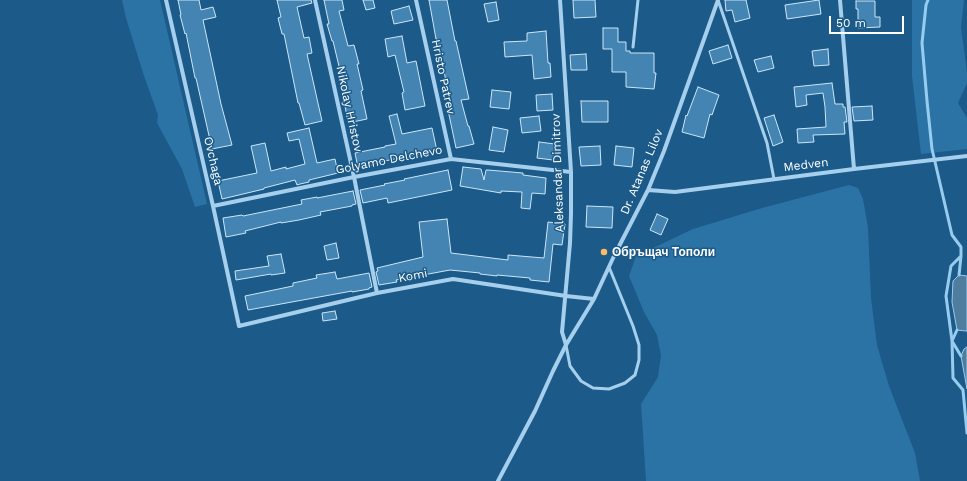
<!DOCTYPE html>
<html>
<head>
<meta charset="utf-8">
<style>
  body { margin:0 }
  #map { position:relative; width:967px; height:481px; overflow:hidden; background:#1b5a89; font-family:"Work Sans",sans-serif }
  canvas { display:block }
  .scale { position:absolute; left:829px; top:16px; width:75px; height:18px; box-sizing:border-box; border:2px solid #fff; border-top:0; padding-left:5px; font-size:12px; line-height:14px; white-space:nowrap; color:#fff; -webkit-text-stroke:3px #1b5a89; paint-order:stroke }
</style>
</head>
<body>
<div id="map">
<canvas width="967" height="481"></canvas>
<div class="scale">50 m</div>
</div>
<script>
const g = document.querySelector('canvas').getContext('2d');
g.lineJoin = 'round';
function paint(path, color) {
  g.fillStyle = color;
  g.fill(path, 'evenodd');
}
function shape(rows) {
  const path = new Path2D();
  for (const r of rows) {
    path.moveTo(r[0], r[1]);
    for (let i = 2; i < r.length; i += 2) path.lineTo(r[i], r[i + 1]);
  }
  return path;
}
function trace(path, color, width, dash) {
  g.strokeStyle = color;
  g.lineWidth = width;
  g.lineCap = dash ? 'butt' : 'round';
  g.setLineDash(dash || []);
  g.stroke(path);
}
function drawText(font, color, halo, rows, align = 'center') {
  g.font = font + ' "Work Sans",sans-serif';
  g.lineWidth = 3;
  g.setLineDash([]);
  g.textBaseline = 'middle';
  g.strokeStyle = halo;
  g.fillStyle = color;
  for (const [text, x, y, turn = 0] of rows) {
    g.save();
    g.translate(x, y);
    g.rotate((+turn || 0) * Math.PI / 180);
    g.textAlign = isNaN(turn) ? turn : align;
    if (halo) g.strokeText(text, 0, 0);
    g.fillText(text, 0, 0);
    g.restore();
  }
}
const green = shape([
  [122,0,160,0,207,204,195,207,182,169,157,123,158,115,143,73,126,18],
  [912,0,964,0,961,27,967,72,967,83,958,103,967,118,967,149,921,154,912,76],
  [849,185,858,188,863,199,868,228,871,298,877,345,889,386,915,453,920,481,646,481,641,404,658,377,661,355,657,335,644,312,629,276,636,256,693,229,762,208]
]);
const water = shape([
  [959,275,967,276,967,331,966,331,957,330,952,302,953,281,959,275],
  [967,347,967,389,961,356,964,349,967,347]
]);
const stream = shape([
  [928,0,926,5,922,43,927,101,932,149,952,235,961,247,961,256,951,266,946,296,952,341,953,378,963,390,967,433],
  [959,275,961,256],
  [957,330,952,341,961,356]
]);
const building = shape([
  [178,0,199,0,201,10,213,7,216,17,203,20,221,104,232,145,212,149,196,78,195,78,186,33,185,34,180,15,181,15,178,0],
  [277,0,311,0,312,3,297,7,304,38,309,37,312,53,307,54,322,121,305,125,299,103,298,103,284,34,282,34,278,18,281,17,277,0],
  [324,0,342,0,344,10,339,11,348,46,354,45,359,64,357,64,363,90,361,91,367,119,348,123,345,106,346,106,341,79,342,79,333,41,332,41,327,24,329,24,324,0],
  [363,0,373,0,375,8,366,10,363,0],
  [429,0,447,0,455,41,456,41,469,99,461,100,468,126,469,126,474,144,456,148,448,110,452,109,437,39,436,39,429,0],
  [573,0,595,0,596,17,574,18,573,0],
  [725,0,746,0,750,18,735,22,732,10,726,11,725,0],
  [819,0,821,14,787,19,785,5,819,0],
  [856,1,875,1,875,17,880,17,880,27,858,28,858,9,856,9,856,1],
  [496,2,499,20,488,22,484,4,496,2],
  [409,6,413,20,394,24,391,11,409,6],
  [603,28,618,28,618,42,626,42,626,51,630,51,630,53,654,53,654,73,656,73,654,89,626,87,626,72,612,72,612,49,603,49,603,28],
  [546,31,548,63,550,63,551,77,534,79,532,55,505,57,504,42,527,41,527,33,546,31],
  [402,36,407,63,416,61,425,106,405,110,402,93,404,92,395,55,388,57,385,39,402,36],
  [728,45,732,58,713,64,709,51,728,45],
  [828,49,829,65,814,66,812,51,828,49],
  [586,54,587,70,571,70,570,55,586,54],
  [771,56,774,68,758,72,754,60,771,56],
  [832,83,835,104,843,104,843,107,845,107,847,122,844,122,845,134,813,135,814,142,798,143,797,129,826,127,825,107,823,93,806,95,807,105,796,107,794,87,832,83],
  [698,87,719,95,712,115,710,114,704,138,682,132,686,115,687,116,698,87],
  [492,90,511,92,509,109,490,107,492,90],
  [552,94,553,110,537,111,536,95,552,94],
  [581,101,608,101,608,122,582,122,581,101],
  [872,106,873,120,854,121,852,107,872,106],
  [397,114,402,134,432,128,437,151,374,163,374,165,358,168,355,153,385,147,385,146,396,144,389,116,397,114],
  [774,115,783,142,773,146,764,118,774,115],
  [539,116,541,131,522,133,520,118,539,116],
  [493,127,508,130,504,152,489,150,493,127],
  [309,128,317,163,335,159,338,173,309,180,309,182,300,184,297,185,295,180,264,188,264,189,222,199,218,181,257,173,251,146,265,143,271,171,286,167,286,169,305,164,299,139,289,141,287,133,309,128],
  [539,142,555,144,553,160,537,158,539,142],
  [600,146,601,165,581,166,579,147,600,146],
  [616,146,634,148,632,167,614,165,616,146],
  [463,167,481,169,484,180,486,170,488,170,523,173,523,175,546,178,545,194,532,193,530,209,521,208,522,192,501,191,501,193,460,186,463,167],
  [448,170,452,190,388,203,387,198,363,203,360,190,385,185,384,184,405,180,404,179,448,170],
  [353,191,356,204,352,205,352,206,320,212,321,215,299,220,281,223,281,222,245,231,246,233,226,237,223,218,242,215,243,216,302,204,301,200,317,197,317,198,353,191],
  [587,206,613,207,612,228,586,227,587,206],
  [657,214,668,219,661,235,650,230,657,214],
  [447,219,451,253,508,260,508,255,544,258,548,222,565,224,562,245,553,244,549,282,530,280,530,278,497,275,497,276,480,274,480,273,450,270,396,280,397,282,379,285,376,272,378,271,377,268,423,257,419,222,447,219],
  [336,243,339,258,327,260,324,246,336,243],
  [281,254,285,273,271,275,271,274,236,280,235,271,269,266,267,256,281,254],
  [335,272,337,279,369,273,372,287,369,288,369,289,352,292,352,291,248,310,245,296,293,286,293,283,317,278,316,275,335,272],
  [335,311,337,319,323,321,322,313,335,311]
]);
const service = shape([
  [718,0,767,143,774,179],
  [633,47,638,0],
  [566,345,570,366,581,381,593,388,609,389,625,383,635,375,639,360,639,345,633,326,609,267]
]);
const minor = shape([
  [166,0,213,206,239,326,377,293,453,279,566,296,594,299],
  [315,0,354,177,377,293],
  [416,0,451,159],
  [560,0,571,172,571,214,570,243,562,332,566,345],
  [840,0,854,169],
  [648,190,675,192,854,169,967,156],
  [213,206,354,177,451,159,571,172],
  [498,481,535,411,553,371,566,345,594,299,614,256,648,190,664,151,718,0]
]);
const markers = [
  [604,252,4,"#fdbb62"]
];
const streetNames = [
  ["Hristo Patrev",443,77,78],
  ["Nikolay Hristov",349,109,78],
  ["Golyamo Delchevo",389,160,-11],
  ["Ovchaga",213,161,77],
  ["Medven",806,165,-7],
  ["Dr. Atanas Lilov",642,172,-67],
  ["Aleksandar Dimitrov",558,173,-92],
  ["Komi",413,276,-11]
];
const poiNames = [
  ["Обръщач Тополи",612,252]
];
paint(green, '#2b73a5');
paint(water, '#507d9e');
trace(water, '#98ccee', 1);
trace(stream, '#98ccee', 3);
paint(building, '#4484b2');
trace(building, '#cbe6f9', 1);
trace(service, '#a5cfec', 3);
trace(minor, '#a5cfec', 4);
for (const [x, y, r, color] of markers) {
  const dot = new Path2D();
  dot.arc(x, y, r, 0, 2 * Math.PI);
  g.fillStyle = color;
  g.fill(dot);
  trace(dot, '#1b5a89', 1.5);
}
drawText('12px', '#fff', '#1b5a89', streetNames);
drawText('bold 12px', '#fff', '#1b5a89', poiNames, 'left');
</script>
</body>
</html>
